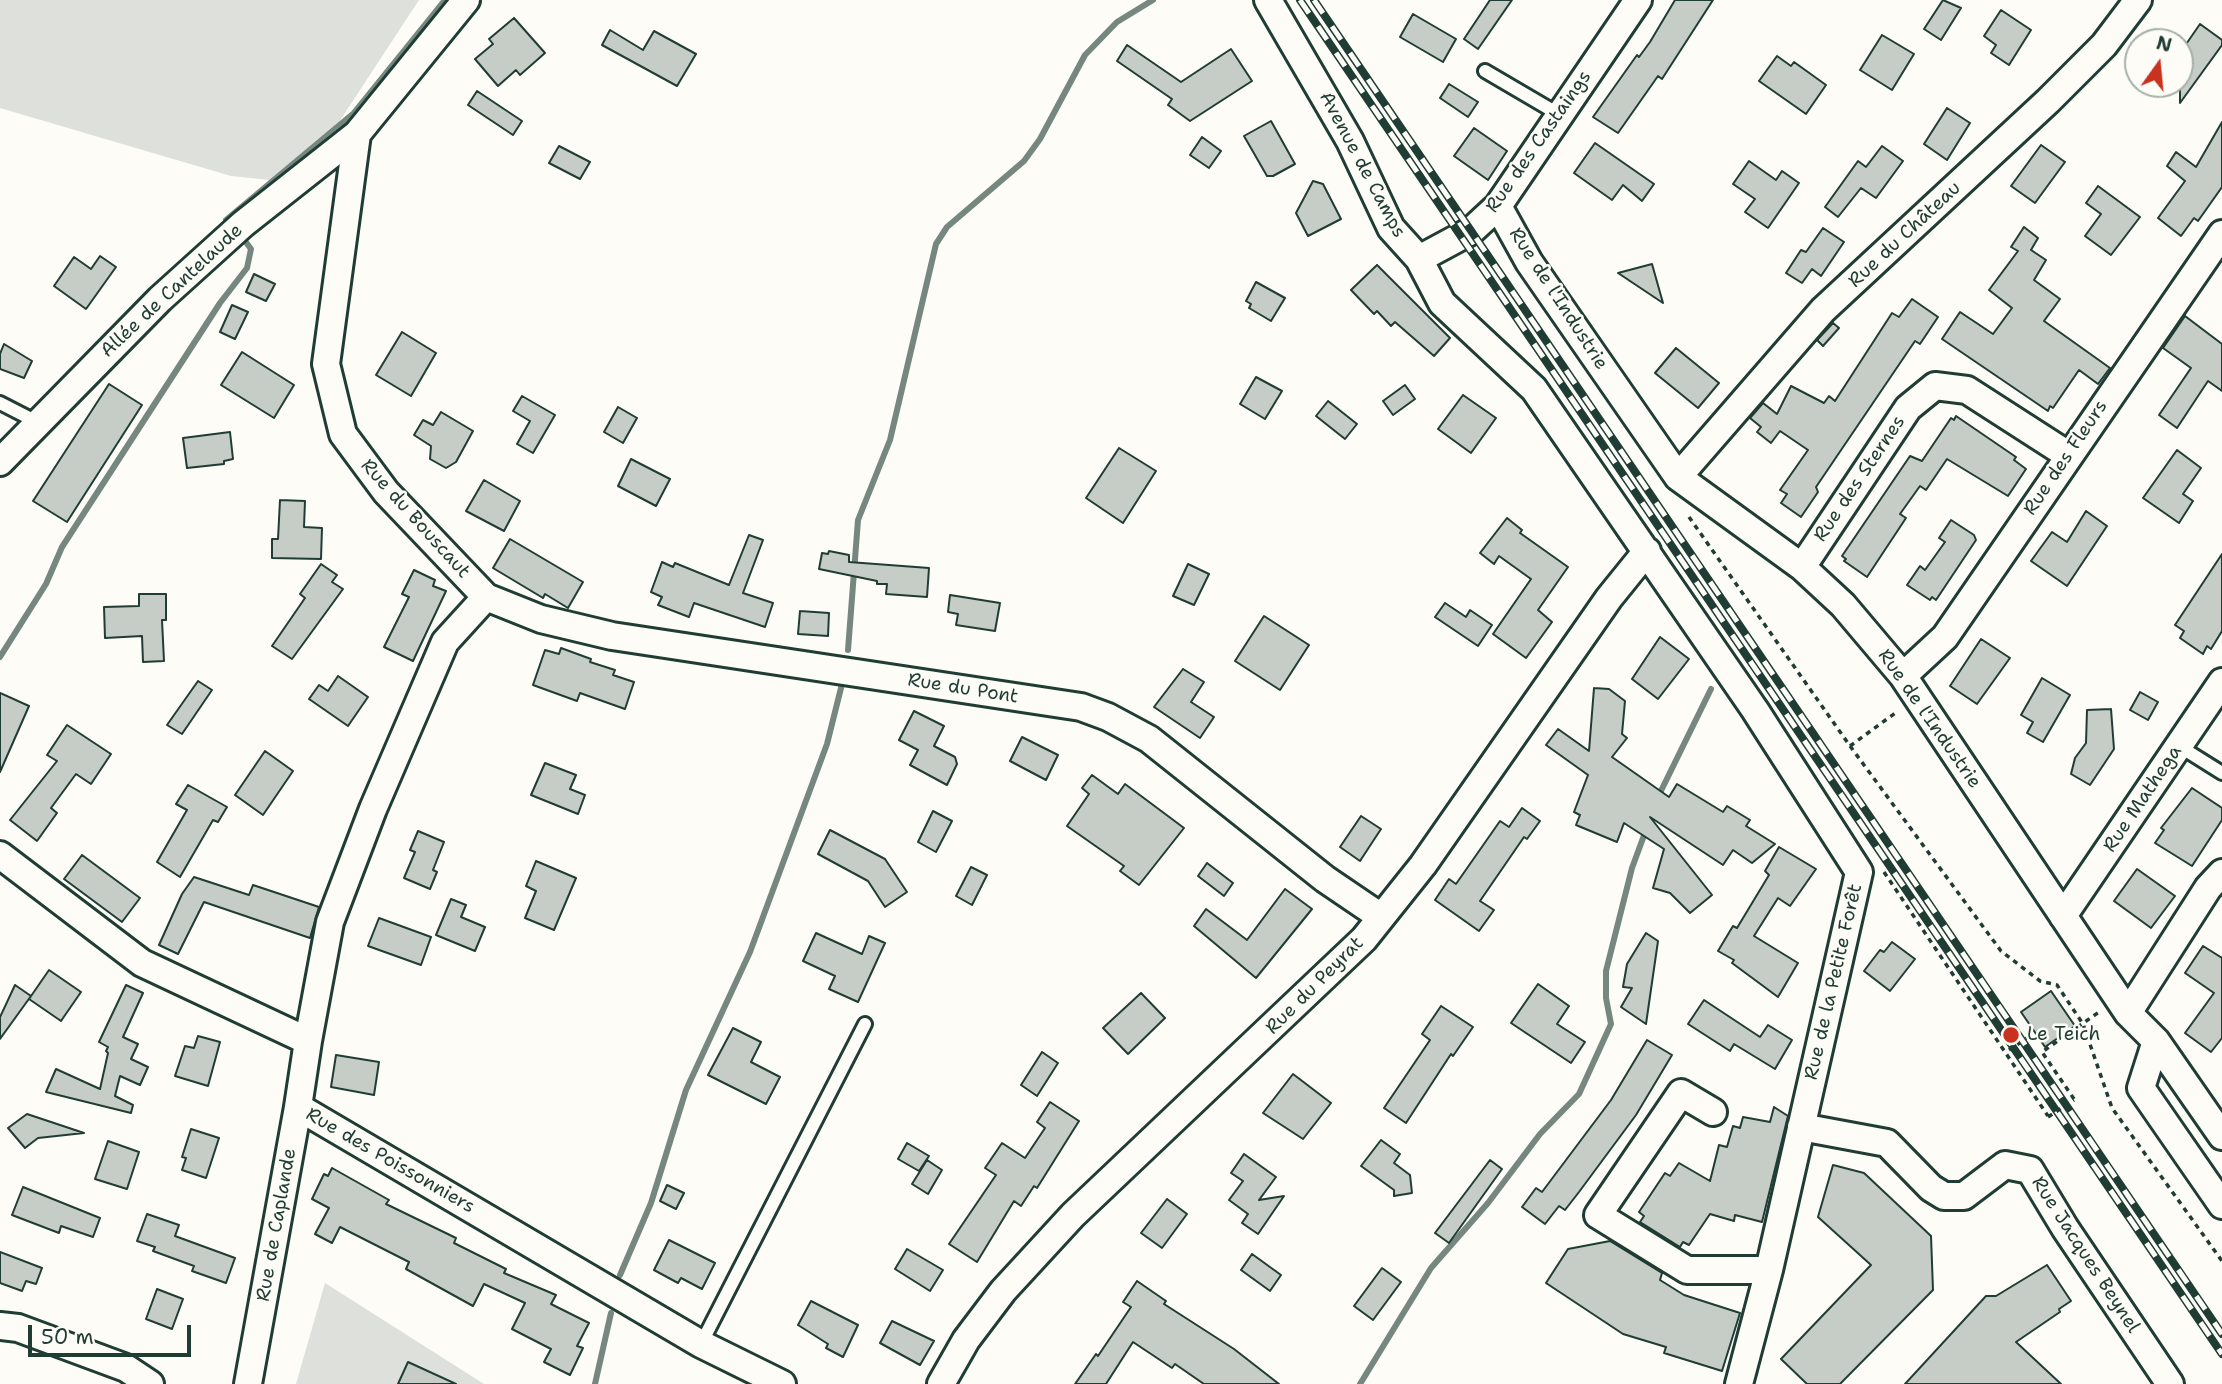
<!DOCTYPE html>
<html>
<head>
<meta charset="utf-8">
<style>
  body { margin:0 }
  #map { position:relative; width:2222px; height:1384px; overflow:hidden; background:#fdfcf7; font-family:"Shantell Sans",sans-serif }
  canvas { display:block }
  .north { position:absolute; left:2124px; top:28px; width:70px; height:70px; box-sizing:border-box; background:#fdfcf7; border:2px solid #a4b0a9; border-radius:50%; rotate:15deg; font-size:19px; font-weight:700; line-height:28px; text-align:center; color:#1f3d34 }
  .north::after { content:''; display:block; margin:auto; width:24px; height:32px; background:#c8321e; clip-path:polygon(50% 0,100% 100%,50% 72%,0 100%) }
  .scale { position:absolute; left:28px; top:1325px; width:163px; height:32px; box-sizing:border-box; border:4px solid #1f3d34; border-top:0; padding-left:9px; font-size:21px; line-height:24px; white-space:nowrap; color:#1f3d34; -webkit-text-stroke:5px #fdfcf7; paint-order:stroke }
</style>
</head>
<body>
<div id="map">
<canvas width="2222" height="1384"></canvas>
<div class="north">N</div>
<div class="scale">50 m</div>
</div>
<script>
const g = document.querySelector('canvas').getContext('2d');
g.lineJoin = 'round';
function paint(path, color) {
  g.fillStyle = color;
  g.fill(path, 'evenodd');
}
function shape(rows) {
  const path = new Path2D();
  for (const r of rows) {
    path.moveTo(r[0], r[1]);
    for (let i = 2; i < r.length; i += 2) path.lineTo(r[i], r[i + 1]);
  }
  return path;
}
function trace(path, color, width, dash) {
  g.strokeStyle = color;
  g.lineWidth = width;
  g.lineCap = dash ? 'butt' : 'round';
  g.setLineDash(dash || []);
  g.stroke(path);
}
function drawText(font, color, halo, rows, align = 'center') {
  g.font = font + ' "Shantell Sans",sans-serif';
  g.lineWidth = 5;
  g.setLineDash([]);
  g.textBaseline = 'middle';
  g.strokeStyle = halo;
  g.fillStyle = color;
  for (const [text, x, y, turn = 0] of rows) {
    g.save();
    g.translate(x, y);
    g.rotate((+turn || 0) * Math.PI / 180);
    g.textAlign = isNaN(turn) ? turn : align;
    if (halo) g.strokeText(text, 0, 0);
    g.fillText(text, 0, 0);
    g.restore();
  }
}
const green = shape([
  [0,0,419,0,299,183,231,176,0,108],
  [325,1283,484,1384,296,1384]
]);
const stream = shape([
  [226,220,354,113,445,0],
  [848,650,858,520,890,440,936,244,947,227,1024,161,1040,139,1085,55,1117,22,1153,0],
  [0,657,46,584,62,547,220,303,247,268,251,249,242,237],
  [1658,797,1711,689],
  [620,1275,651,1203,686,1090,750,952,827,744,843,680],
  [595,1384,611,1313],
  [1360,1384,1431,1268,1488,1203,1540,1134,1579,1094,1611,1024,1606,998,1606,971,1632,868,1646,830]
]);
const building = shape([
  [1490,0,1512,0,1478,49,1464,39,1490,0],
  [1675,0,1713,0,1662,79,1658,76,1618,133,1593,117,1637,55,1639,57,1650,42,1675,0],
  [1943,0,1961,8,1941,40,1924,29,1943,0],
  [2001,10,2031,30,2009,65,1991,53,1996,45,1984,36,2001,10],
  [1413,14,1456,39,1443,62,1400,37,1413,14],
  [514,18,545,53,520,75,516,70,498,86,475,59,493,44,489,39,514,18],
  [2200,24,2222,40,2222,45,2180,103,2180,53,2200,24],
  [610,30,643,50,654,31,696,54,677,86,602,45,610,30],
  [1882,35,1914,54,1892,90,1860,70,1882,35],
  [1127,45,1181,82,1231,49,1252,81,1190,121,1168,105,1172,99,1117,61,1127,45],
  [1777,56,1791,66,1794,62,1826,85,1806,114,1759,81,1777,56],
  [1449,84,1478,102,1468,117,1440,98,1449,84],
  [477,91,522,121,513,135,468,105,477,91],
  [1947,108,1970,123,1947,160,1924,144,1947,108],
  [1271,121,1295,164,1273,176,1267,176,1244,136,1271,121],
  [2222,122,2222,187,2198,221,2194,218,2181,236,2158,218,2185,181,2167,166,2176,152,2196,167,2222,122],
  [1474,128,1507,151,1488,180,1454,156,1474,128],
  [1202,137,1221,151,1209,168,1190,155,1202,137],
  [1595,143,1654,184,1642,201,1623,185,1612,200,1574,173,1595,143],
  [2041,145,2065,162,2035,203,2011,186,2041,145],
  [559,146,590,162,580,179,549,163,559,146],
  [1882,146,1903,161,1876,198,1861,188,1838,217,1825,207,1858,161,1866,167,1882,146],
  [1749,161,1776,180,1782,171,1799,183,1768,228,1745,212,1755,199,1733,184,1749,161],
  [1313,181,1323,184,1341,219,1308,236,1296,213,1313,181],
  [2098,186,2140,217,2111,255,2085,236,2101,214,2086,203,2098,186],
  [2024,227,2038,238,2031,250,2046,260,2034,280,2060,299,2044,321,2110,368,2098,384,2079,370,2053,408,2050,406,2048,411,1942,339,1960,312,1993,334,2012,308,1989,290,2018,251,2011,247,2024,227],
  [1823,228,1844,242,1821,276,1812,269,1802,283,1786,273,1801,250,1806,252,1823,228],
  [100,256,116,267,86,309,54,286,74,257,91,269,100,256],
  [1652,264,1663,303,1618,273,1652,264],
  [1377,265,1450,338,1434,356,1395,322,1391,326,1377,311,1374,314,1351,290,1377,265],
  [254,274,275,284,266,301,246,292,254,274],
  [1256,282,1285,298,1271,321,1249,308,1251,304,1246,301,1256,282],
  [1912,299,1938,317,1920,344,1915,341,1816,487,1818,492,1801,517,1781,503,1787,494,1780,490,1808,450,1780,431,1771,443,1757,432,1761,427,1750,418,1763,403,1777,414,1791,386,1824,403,1829,396,1835,401,1892,313,1899,317,1912,299],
  [232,305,248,312,235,339,220,332,232,305],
  [2185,316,2222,344,2222,391,2208,381,2177,428,2159,415,2191,368,2163,348,2185,316],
  [1833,323,1839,328,1823,346,1817,340,1833,323],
  [402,332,436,353,411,396,376,375,402,332],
  [4,344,32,361,24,378,0,369,0,354,4,344],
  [1676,348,1719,383,1698,408,1655,373,1676,348],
  [242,352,294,385,274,418,221,385,242,352],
  [1256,377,1282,391,1265,419,1240,404,1256,377],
  [109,384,142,405,67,522,33,501,109,384],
  [1405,385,1415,399,1393,415,1383,401,1405,385],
  [1463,395,1496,418,1471,453,1438,429,1463,395],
  [522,396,555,415,533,453,517,444,530,421,513,411,522,396],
  [1328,401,1357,424,1345,439,1316,416,1328,401],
  [618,407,637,418,623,443,604,432,618,407],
  [441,412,473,431,456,462,446,468,430,459,431,446,414,435,423,420,433,425,441,412],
  [1956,416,2016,457,2014,460,2026,469,2008,496,1947,459,1926,490,1920,486,1900,514,1906,518,1867,577,1844,561,1846,559,1842,556,1910,456,1922,461,1951,418,1954,420,1956,416],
  [230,432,233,459,224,461,224,464,187,468,183,438,230,432],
  [1119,448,1156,471,1123,523,1086,498,1119,448],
  [2177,450,2201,468,2183,494,2193,501,2179,523,2143,498,2177,450],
  [631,459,670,479,656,506,618,486,631,459],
  [484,480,520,501,504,531,466,511,484,480],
  [280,500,305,501,304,527,322,528,321,559,272,558,272,539,278,539,280,500],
  [2086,511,2107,526,2067,586,2031,561,2052,532,2067,542,2086,511],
  [1507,518,1522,530,1520,533,1568,567,1538,610,1552,622,1526,658,1493,634,1531,579,1499,556,1494,564,1480,553,1507,518],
  [1951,520,1974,535,1976,540,1936,600,1932,597,1930,600,1907,585,1920,566,1925,570,1945,542,1939,538,1951,520],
  [749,535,763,540,743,593,773,603,765,627,694,603,689,617,658,605,662,597,651,592,662,562,673,567,675,563,729,585,749,535],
  [510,539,583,582,568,608,545,594,543,598,493,568,510,539],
  [829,551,849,555,849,562,929,568,927,597,886,594,887,584,877,584,877,581,819,569,822,553,828,554,829,551],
  [2222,554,2222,631,2211,649,2207,646,2203,654,2180,638,2184,631,2175,625,2222,554],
  [321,564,337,575,332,582,343,589,292,659,272,646,305,598,300,594,321,564],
  [1188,564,1209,574,1194,605,1173,596,1188,564],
  [414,570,435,580,433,586,446,591,413,661,384,647,409,597,402,594,414,570],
  [139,594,166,594,166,620,162,620,164,661,143,662,142,636,105,638,104,607,139,606,139,594],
  [950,595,1000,603,995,631,956,625,958,614,948,612,950,595],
  [1445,603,1466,617,1470,610,1492,625,1478,646,1435,617,1445,603],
  [800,611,829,613,828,636,798,634,800,611],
  [1264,616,1309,645,1280,690,1235,661,1264,616],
  [1660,637,1689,659,1658,699,1632,679,1660,637],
  [1981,639,2010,658,1977,704,1950,686,1981,639],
  [561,648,591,659,590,662,615,670,613,675,634,682,625,709,580,693,577,701,533,685,545,650,559,654,561,648],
  [1183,669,1204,682,1191,702,1214,717,1200,738,1154,707,1183,669],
  [338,676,368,697,348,726,309,699,319,685,328,691,338,676],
  [2042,678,2070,695,2043,742,2027,733,2033,722,2021,715,2042,678],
  [198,681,212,690,182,734,167,725,198,681],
  [1594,688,1609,689,1625,701,1622,734,1627,738,1612,757,1669,797,1677,784,1723,812,1727,806,1750,820,1746,826,1775,844,1752,863,1733,850,1723,865,1650,817,1712,895,1690,913,1670,893,1653,888,1664,849,1624,823,1617,842,1576,825,1580,815,1574,812,1588,775,1546,745,1558,729,1589,751,1594,688],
  [2140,692,2158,702,2148,720,2130,710,2140,692],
  [0,693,29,706,0,772,0,693],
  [2111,709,2114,749,2090,785,2071,774,2075,758,2086,743,2087,710,2111,709],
  [914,711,944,726,934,746,955,757,957,764,947,785,910,765,918,750,899,740,914,711],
  [67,725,111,754,91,784,76,774,51,808,57,813,37,841,10,820,57,761,47,755,67,725],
  [1022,737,1058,755,1046,780,1010,761,1022,737],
  [265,751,293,771,263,815,235,795,265,751],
  [545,763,576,775,570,789,585,795,578,814,531,795,545,763],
  [1092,775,1118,794,1125,784,1184,828,1139,885,1120,871,1124,866,1067,826,1089,794,1082,788,1092,775],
  [188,785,227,807,218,822,213,820,180,877,157,862,187,810,176,804,188,785],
  [2192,788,2222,808,2222,820,2192,866,2155,843,2164,830,2161,828,2192,788],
  [1522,808,1540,821,1527,839,1524,837,1480,901,1494,910,1479,931,1435,900,1449,879,1456,884,1500,821,1509,827,1522,808],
  [933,811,952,821,936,852,918,842,933,811],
  [1361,816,1381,829,1360,861,1340,847,1361,816],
  [830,830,885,859,907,892,885,907,868,881,818,854,830,830],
  [418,831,444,842,433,870,437,872,430,889,404,878,415,852,410,850,418,831],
  [1779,847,1816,869,1790,906,1778,898,1754,936,1798,963,1778,997,1732,963,1734,960,1718,951,1733,926,1737,928,1769,875,1765,871,1779,847],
  [82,855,140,898,122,922,64,879,82,855],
  [536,861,576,878,554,930,525,918,536,891,526,886,536,861],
  [1207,863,1233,883,1224,896,1198,876,1207,863],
  [971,867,987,875,972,905,956,896,971,867],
  [2137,869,2175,896,2151,928,2114,901,2137,869],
  [194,877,249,895,253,885,319,907,310,938,204,902,178,954,159,945,182,894,194,877],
  [1285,889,1312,909,1256,978,1194,926,1206,909,1247,940,1285,889],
  [451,899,466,905,461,917,485,927,475,951,436,935,451,899],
  [379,918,431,937,421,965,368,946,379,918],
  [816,933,862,954,869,936,885,943,858,1002,829,989,835,976,803,961,816,933],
  [1646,933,1658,941,1646,1024,1621,1007,1632,988,1623,987,1627,964,1646,933],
  [1892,942,1915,959,1890,991,1864,971,1880,950,1884,952,1892,942],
  [2203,946,2222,958,2222,1038,2211,1052,2185,1033,2214,993,2185,973,2203,946],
  [49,970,81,992,61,1021,29,999,49,970],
  [1538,984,1569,1006,1557,1024,1585,1042,1571,1063,1511,1023,1538,984],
  [15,985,31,996,0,1039,0,1017,15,985],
  [126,985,143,993,123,1037,138,1044,131,1059,148,1067,140,1085,120,1076,115,1096,133,1105,131,1113,46,1092,56,1069,100,1089,108,1053,106,1051,108,1047,99,1042,126,985],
  [2051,991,2075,1026,2045,1047,2021,1012,2051,991],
  [1141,993,1165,1018,1128,1054,1103,1028,1141,993],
  [1704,1000,1760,1037,1768,1025,1792,1040,1775,1069,1734,1044,1730,1051,1688,1024,1704,1000],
  [1441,1006,1473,1027,1453,1056,1451,1054,1406,1123,1384,1108,1430,1040,1422,1034,1441,1006],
  [733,1028,761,1042,751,1062,780,1077,766,1104,708,1075,733,1028],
  [198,1036,220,1042,208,1086,175,1076,185,1046,194,1048,198,1036],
  [1647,1040,1672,1055,1636,1115,1579,1192,1565,1210,1559,1206,1545,1224,1522,1207,1536,1188,1542,1192,1611,1100,1647,1040],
  [1042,1052,1058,1063,1037,1096,1021,1085,1042,1052],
  [336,1055,379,1062,374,1095,331,1087,336,1055],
  [1293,1074,1331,1103,1303,1139,1263,1113,1293,1074],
  [1050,1102,1079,1121,1037,1188,1034,1186,1021,1206,1014,1201,977,1262,949,1244,996,1175,985,1168,1002,1143,1025,1158,1045,1128,1037,1122,1050,1102],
  [1774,1107,1788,1116,1762,1222,1735,1215,1734,1221,1710,1214,1689,1245,1683,1242,1680,1247,1640,1222,1644,1216,1639,1212,1665,1173,1670,1176,1679,1163,1710,1181,1719,1145,1727,1147,1733,1126,1740,1128,1743,1117,1770,1122,1774,1107],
  [27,1114,84,1133,38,1138,25,1148,8,1128,27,1114],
  [191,1129,219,1138,206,1178,182,1170,186,1158,182,1157,191,1129],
  [1381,1140,1400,1154,1394,1163,1410,1175,1412,1193,1394,1196,1394,1190,1361,1166,1381,1140],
  [108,1141,139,1152,127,1189,95,1179,108,1141],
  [907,1143,929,1156,919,1171,898,1159,907,1143],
  [1244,1154,1276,1177,1259,1200,1284,1196,1258,1234,1242,1223,1248,1214,1229,1200,1243,1181,1231,1173,1244,1154],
  [927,1160,942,1170,928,1194,912,1184,927,1160],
  [1490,1160,1502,1169,1449,1243,1435,1233,1490,1160],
  [1833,1165,1864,1173,1931,1236,1933,1290,1840,1384,1807,1384,1781,1359,1871,1265,1818,1217,1833,1165],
  [332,1168,389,1200,386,1204,456,1238,454,1243,506,1269,504,1273,556,1295,551,1304,589,1323,577,1346,583,1348,570,1375,544,1362,551,1349,512,1329,525,1303,484,1284,473,1306,406,1269,409,1262,340,1227,332,1243,315,1234,329,1208,312,1199,324,1174,328,1176,332,1168],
  [667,1185,684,1193,676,1209,660,1201,667,1185],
  [23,1187,100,1218,93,1237,61,1226,59,1233,12,1215,23,1187],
  [1167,1199,1187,1214,1162,1248,1141,1233,1167,1199],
  [147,1214,179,1225,175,1236,235,1258,226,1283,192,1271,194,1266,153,1251,155,1247,137,1241,147,1214],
  [669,1240,715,1263,702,1289,681,1278,678,1283,654,1270,669,1240],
  [1610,1241,1662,1273,1660,1280,1684,1295,1740,1313,1722,1371,1664,1353,1666,1347,1623,1334,1546,1283,1568,1249,1610,1241],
  [907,1249,943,1270,930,1291,895,1269,907,1249],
  [0,1252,42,1268,36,1284,26,1281,22,1291,0,1283,0,1252],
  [1252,1254,1281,1275,1270,1291,1241,1270,1252,1254],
  [2047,1265,2071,1301,2059,1309,2060,1312,2016,1342,2061,1384,1905,1384,1986,1296,1996,1296,2047,1265],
  [1382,1268,1401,1282,1373,1320,1354,1306,1382,1268],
  [1137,1281,1166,1301,1164,1304,1234,1349,1279,1384,1204,1384,1175,1364,1172,1368,1133,1342,1106,1384,1075,1384,1096,1354,1098,1356,1131,1307,1123,1302,1137,1281],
  [157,1289,183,1299,172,1329,146,1319,157,1289],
  [811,1301,858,1325,843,1357,826,1348,828,1344,798,1325,811,1301],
  [892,1321,934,1341,920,1365,880,1343,892,1321],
  [408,1362,456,1384,398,1384,408,1362]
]);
const path = shape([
  [1689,517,1850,746,2001,951,2040,981,2057,985,2083,1024,2112,1108,2222,1261],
  [1850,746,1898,711],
  [1884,872,2048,1116],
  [2009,1050,2027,1038],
  [2074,1099,2042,1052,2099,1012]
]);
const service = shape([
  [1485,71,1560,115],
  [0,403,37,422],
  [2179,746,2222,773],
  [701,1344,865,1024]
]);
const minor = shape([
  [1268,0,1350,141,1391,228,1419,259,1442,303,1534,389,1755,710,1859,872,1769,1270,1739,1384],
  [1498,206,1529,262,1678,477,1802,567,1843,605,1903,676,2128,1013,2156,1041,2222,1136],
  [1419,259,1471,231,1498,206,1638,0],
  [0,462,160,299,243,224,357,134],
  [1678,477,1823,310,2048,101,2104,45,2138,0],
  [1802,567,1908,408,1935,386,1967,390,2068,455],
  [486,597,541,619,612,636,1081,707,1108,717,1149,739,1325,879,1381,917],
  [1903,676,1945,637,2222,234],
  [0,855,142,963,308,1041,298,1107,701,1344,782,1384],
  [2063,916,2222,682],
  [2128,1013,2208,888,2222,873],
  [308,1041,330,922,373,809,445,642,486,597,386,492,343,434,326,364,357,134,466,0],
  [2156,1041,2141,1088,2222,1205],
  [1713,1112,1681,1093,1598,1215,1687,1270,1769,1270],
  [1801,1127,1887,1143,1931,1188,1944,1196,1964,1196,2005,1165,2030,1170,2065,1228,2170,1384],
  [0,1326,18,1328,126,1368,150,1384],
  [248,1384,298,1107],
  [941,1384,966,1340,1003,1291,1073,1215,1364,939,1423,865,1609,598,1647,551]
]);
const rail = shape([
  [1300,0,2222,1354],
  [1314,0,2222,1334]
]);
const pathBridge = shape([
  [2048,1117,2074,1100]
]);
const markers = [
  [2011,1035,9,"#c8321e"]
];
const streetNames = [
  ["Rue des Castaings",1539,142,-55],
  ["Avenue de Camps",1362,165,62],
  ["Rue du Château",1905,235,-43],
  ["Allée de Cantelaude",172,291,-43],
  ["Rue de l'Industrie",1558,299,57],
  ["Rue des Fleurs",2066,458,-56],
  ["Rue des Sternes",1860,479,-56],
  ["Rue du Bouscaut",415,519,48],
  ["Rue du Pont",963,689,9],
  ["Rue de l'Industrie",1929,719,55],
  ["Rue Mathega",2143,799,-56],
  ["Rue de la Petite Forêt",1834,982,-77],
  ["Rue du Peyrat",1315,986,-45],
  ["Rue des Poissonniers",390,1161,30],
  ["Rue de Caplande",277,1225,-80],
  ["Rue Jacques Beynel",2085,1255,57]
];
const poiNames = [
  ["Le Teich",2027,1035]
];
paint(green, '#dde0db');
trace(stream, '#75877f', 6);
paint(building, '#c6cdc7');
trace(building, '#1f3d34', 2);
trace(service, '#1f3d34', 18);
trace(minor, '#1f3d34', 32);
trace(path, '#1f3d34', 3.5, [5, 5]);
trace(service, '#fdfcf7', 12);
trace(minor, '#fdfcf7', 26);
trace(rail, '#1f3d34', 8);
trace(rail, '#fdfcf7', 5, [16]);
trace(pathBridge, '#1f3d34', 3.5, [5, 5]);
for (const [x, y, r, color] of markers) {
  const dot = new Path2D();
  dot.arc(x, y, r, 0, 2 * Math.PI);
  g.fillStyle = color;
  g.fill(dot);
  trace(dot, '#fdfcf7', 2.5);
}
drawText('19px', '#1f3d34', '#fdfcf7', streetNames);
drawText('19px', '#1f3d34', '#fdfcf7', poiNames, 'left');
</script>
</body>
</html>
